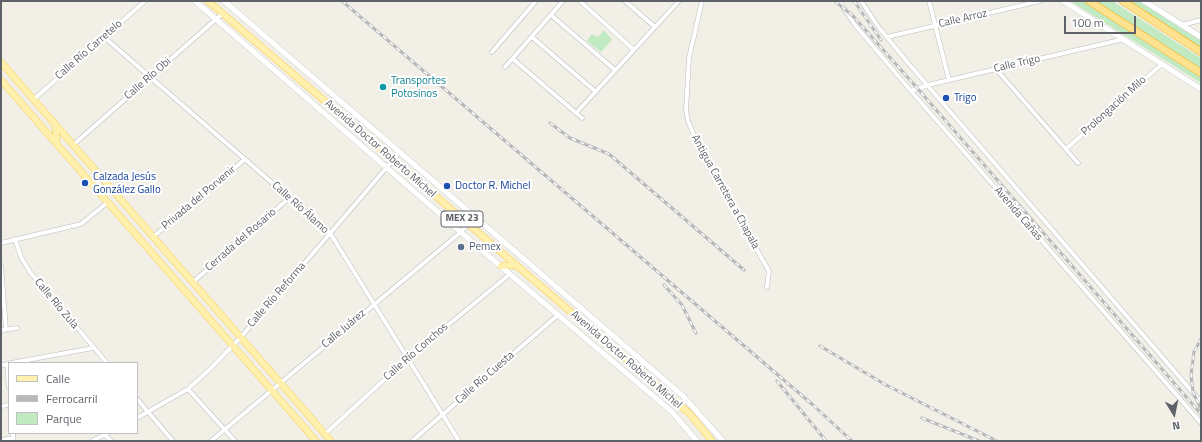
<!DOCTYPE html>
<html>
<head>
<meta charset="utf-8">
<style>
  body { margin:0 }
  #map { position:relative; width:1202px; height:442px; overflow:hidden; background:#f1efe6; font-family:"Titillium Web",sans-serif }
  canvas { display:block }
  .frame { position:absolute; inset:0; border:2px solid #5e6268; pointer-events:none }
  .legend { position:absolute; left:8px; top:362px; width:130px; height:72px; box-sizing:border-box; background:#fff; border:1px solid #bfc0c3; margin:0; padding:5px 7px; list-style:none; font-size:12px; color:#5e6268 }
  .legend li { display:flex; align-items:center; gap:8px; height:20px }
  .legend b { width:20px; border:1px solid #bfc0c3 }
  .north { position:absolute; left:1154px; top:394px; width:40px; height:40px; -webkit-text-stroke:3px #fff; paint-order:stroke; rotate:170deg; font-size:11px; font-weight:700; line-height:16px; text-align:center; color:#5e6268 }
  .north::after { content:''; display:block; margin:auto; width:14px; height:18px; background:#5e6268; clip-path:polygon(50% 0,100% 100%,50% 72%,0 100%) }
  .scale { position:absolute; left:1064px; top:16px; width:72px; height:18px; box-sizing:border-box; border:2px solid #5e6268; border-top:0; padding-left:5px; font-size:12px; line-height:14px; white-space:nowrap; color:#5e6268; -webkit-text-stroke:3px #fff; paint-order:stroke }
</style>
</head>
<body>
<div id="map">
<canvas width="1202" height="442"></canvas>
<div class="frame"></div>
<ul class="legend">
<li><b style="height:5px;background:#fff1ad"></b>Calle</li>
<li><b style="height:5px;background:#b7b8b9"></b>Ferrocarril</li>
<li><b style="height:11px;background:#c2eac2"></b>Parque</li>
</ul>
<div class="north">N</div>
<div class="scale">100 m</div>
</div>
<script>
const g = document.querySelector('canvas').getContext('2d');
g.lineJoin = 'round';
function paint(path, color) {
  g.fillStyle = color;
  g.fill(path, 'evenodd');
}
function shape(rows) {
  const path = new Path2D();
  for (const r of rows) {
    path.moveTo(r[0], r[1]);
    for (let i = 2; i < r.length; i += 2) path.lineTo(r[i], r[i + 1]);
  }
  return path;
}
function trace(path, color, width, dash) {
  g.strokeStyle = color;
  g.lineWidth = width;
  g.lineCap = dash ? 'butt' : 'round';
  g.setLineDash(dash || []);
  g.stroke(path);
}
function drawText(font, color, halo, rows, align = 'center') {
  g.font = font + ' "Titillium Web",sans-serif';
  g.lineWidth = 4;
  g.setLineDash([]);
  g.textBaseline = 'middle';
  g.strokeStyle = halo;
  g.fillStyle = color;
  for (const [text, x, y, turn = 0] of rows) {
    g.save();
    g.translate(x, y);
    g.rotate((+turn || 0) * Math.PI / 180);
    g.textAlign = isNaN(turn) ? turn : align;
    if (halo) g.strokeText(text, 0, 0);
    g.fillText(text, 0, 0);
    g.restore();
  }
}
const green = shape([
  [1070,1,1084,1,1201,76,1201,83],
  [1093,1,1112,1,1201,58,1201,70],
  [1128,1,1139,1,1201,41,1201,48],
  [604,30,612,40,601,52,587,41,592,34,598,37]
]);
const minor = shape([
  [580,1,634,50],
  [625,1,655,27],
  [702,1,689,58,686,110,688,121,702,154,769,271,767,287],
  [839,1,855,25,911,91,1201,423],
  [861,1,880,29,909,64,1201,402],
  [929,1,949,80],
  [551,15,615,70],
  [1182,25,1201,20],
  [104,37,330,233,459,441],
  [532,37,596,92],
  [887,37,1040,1],
  [492,52,536,1],
  [513,59,582,118],
  [505,67,563,1],
  [996,69,1078,163],
  [911,91,928,85,1124,39],
  [34,99,145,1],
  [576,113,679,1],
  [73,145,223,13],
  [1066,149,1162,64],
  [153,237,245,159],
  [15,239,21,257,30,272,107,363],
  [1,243,81,224,108,202],
  [1,266,6,330],
  [193,282,289,198],
  [1,330,17,328],
  [11,363,93,348],
  [7,364,9,387],
  [1,365,9,364],
  [188,389,235,441],
  [137,399,173,441],
  [1,406,9,405],
  [137,418,188,389,211,368,241,337,400,152],
  [13,433,13,441],
  [325,434,408,358,510,274],
  [105,435,111,441],
  [1,440,13,438],
  [92,441,108,433],
  [211,441,461,232,474,216],
  [412,441,558,315]
]);
const secondary = shape([
  [195,1,478,247,671,411,697,441],
  [224,1,683,396,723,441],
  [1063,1,1201,89],
  [1144,1,1201,37]
]);
const primary = shape([
  [208,1,690,414,712,441],
  [1,62,331,441],
  [1,80,316,441],
  [55,124,57,144],
  [501,266,515,265]
]);
const motorway = shape([
  [1089,1,1201,73],
  [1123,1,1201,52]
]);
const rail = shape([
  [342,1,813,405,852,441],
  [835,1,854,17,918,89,1201,414],
  [854,1,881,40],
  [550,123,570,138,609,154,744,270],
  [664,285,682,305,696,333],
  [1201,339,1194,352,1191,375,1193,392,1201,409],
  [820,346,886,385,997,441],
  [777,381,826,441],
  [922,418,979,441]
]);
const markers = [
  [383,87,4,"#0f9aa8"],
  [946,98,4,"#1a4fb4"],
  [85,183,4,"#1a4fb4"],
  [447,186,4,"#1a4fb4"],
  [461,247,4,"#5c6f8a"]
];
const shields = [
  [462,219,42]
];
const shieldNames = [
  ["MEX 23",462,219]
];
const streetNames = [
  ["Calle Arroz",963,19,-13],
  ["Calle Río Carretelo",89,50,-41],
  ["Calle Trigo",1017,64,-13],
  ["Calle Río Obi",148,79,-41],
  ["Prolongación Milo",1114,106,-42],
  ["Avenida Doctor Roberto Michel",380,149,41],
  ["Antigua Carretera a Chapala",725,192,61],
  ["Privada del Porvenir",199,198,-40],
  ["Calle Río Álamo",300,208,42],
  ["Avenida Cañas",1018,214,49],
  ["Cerrada del Rosario",241,240,-41],
  ["Calle Río Reforma",277,295,-49],
  ["Calle Río Zula",56,304,50],
  ["Calle Juárez",344,329,-40],
  ["Calle Río Conchos",416,352,-41],
  ["Avenida Doctor Roberto Michel",626,360,41],
  ["Calle Río Cuesta",485,378,-41]
];
const cultureNames = [
  ["Transportes",391,81],
  ["Potosinos",391,94]
];
const transitNames = [
  ["Trigo",954,98],
  ["Calzada Jesús",93,177],
  ["González Gallo",93,190],
  ["Doctor R. Michel",455,186]
];
const serviceNames = [
  ["Pemex",469,247]
];
paint(green, '#c2eac2');
trace(minor, '#b9bcc1', 5);
trace(secondary, '#babdc3', 6);
trace(primary, '#facc56', 7);
trace(motorway, '#f7a900', 8);
trace(minor, '#fff', 4);
trace(secondary, '#fff', 5.5);
trace(primary, '#fff1ad', 6);
trace(motorway, '#ffe28f', 7);
trace(rail, '#b7b8b9', 3);
trace(rail, '#fff', 1.5, [4.5]);
for (const [x, y, r, color] of markers) {
  const dot = new Path2D();
  dot.arc(x, y, r, 0, 2 * Math.PI);
  g.fillStyle = color;
  g.fill(dot);
  trace(dot, '#fff', 1.5);
}
for (const [x, y, w] of shields) {
  const box = new Path2D();
  box.roundRect(x - w / 2, y - 8, w, 16, 3);
  g.fillStyle = '#fff';
  g.fill(box);
  trace(box, '#5e6268', 1);
}
drawText('bold 10px', '#5e6268', null, shieldNames);
drawText('11px', '#5e6268', '#fff', streetNames);
drawText('11px', '#0d838f', '#fff', cultureNames, 'left');
drawText('11px', '#164399', '#fff', transitNames, 'left');
drawText('11px', '#4e5e75', '#fff', serviceNames, 'left');
</script>
</body>
</html>
